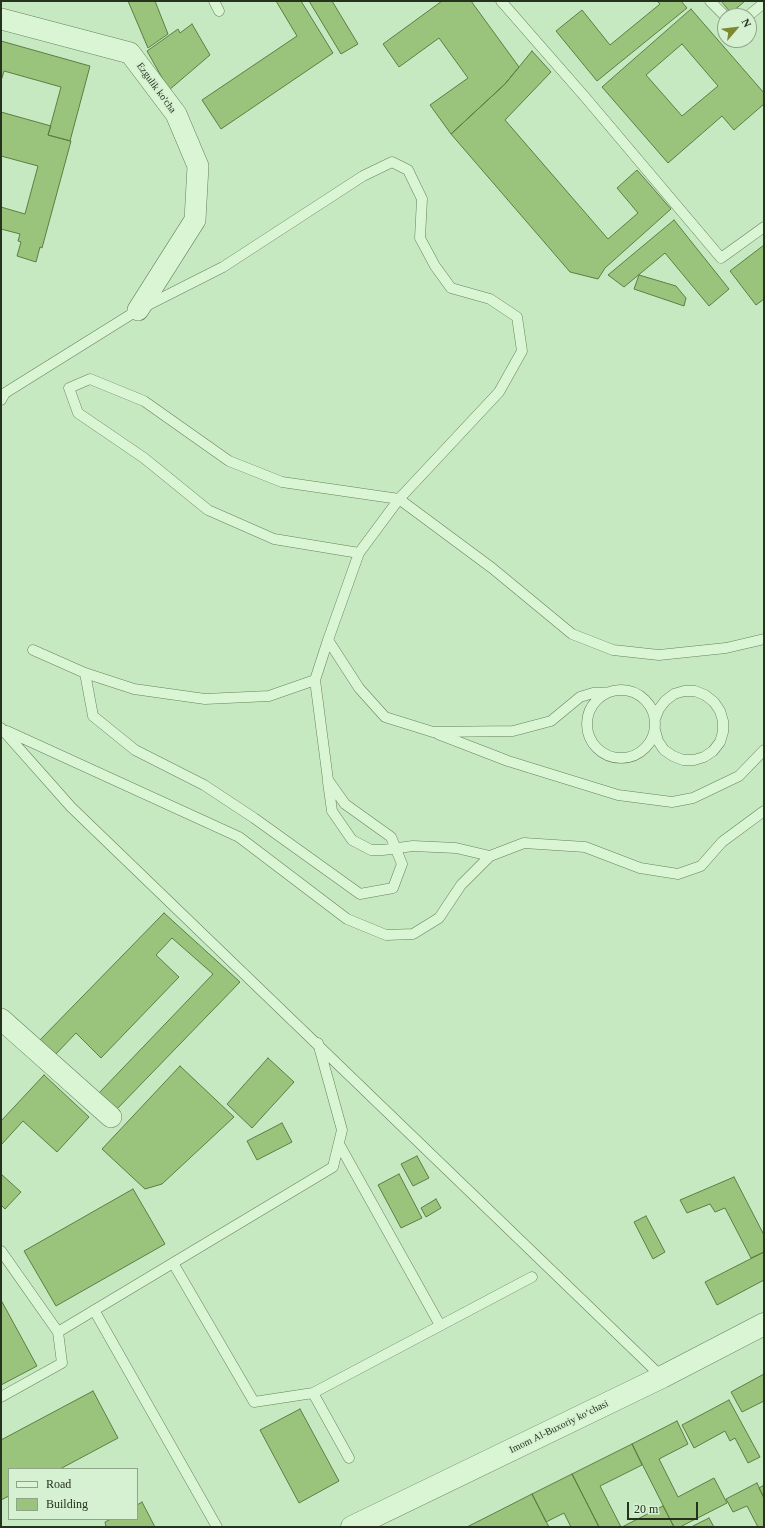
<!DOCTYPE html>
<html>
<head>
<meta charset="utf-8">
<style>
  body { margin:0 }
  #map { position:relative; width:765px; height:1528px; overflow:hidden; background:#c7e9c2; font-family:Georgia,serif }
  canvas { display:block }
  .frame { position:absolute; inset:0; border:2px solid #25321e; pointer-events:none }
  .legend { position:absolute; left:8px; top:1468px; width:130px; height:52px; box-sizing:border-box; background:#d5f1d1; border:1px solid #8fa589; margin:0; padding:5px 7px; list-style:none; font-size:12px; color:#25321e }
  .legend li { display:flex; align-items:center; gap:8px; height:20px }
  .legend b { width:20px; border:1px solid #8fa589 }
  .north { position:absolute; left:717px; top:8px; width:40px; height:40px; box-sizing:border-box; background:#d5f1d1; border:1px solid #8fa589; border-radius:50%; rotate:62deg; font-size:11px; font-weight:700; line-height:16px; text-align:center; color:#25321e }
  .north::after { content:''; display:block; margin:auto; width:14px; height:18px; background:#7c8931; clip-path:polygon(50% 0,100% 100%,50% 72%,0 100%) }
  .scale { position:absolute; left:627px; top:1502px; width:71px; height:18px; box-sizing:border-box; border:2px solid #25321e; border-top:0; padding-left:5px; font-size:12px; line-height:14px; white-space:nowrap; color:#25321e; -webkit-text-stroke:3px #d5f1d1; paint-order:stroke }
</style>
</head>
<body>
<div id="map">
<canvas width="765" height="1528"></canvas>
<div class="frame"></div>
<ul class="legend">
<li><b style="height:5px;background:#d9f5d4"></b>Road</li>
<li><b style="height:11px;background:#9ac37c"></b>Building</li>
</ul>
<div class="north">N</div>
<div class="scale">20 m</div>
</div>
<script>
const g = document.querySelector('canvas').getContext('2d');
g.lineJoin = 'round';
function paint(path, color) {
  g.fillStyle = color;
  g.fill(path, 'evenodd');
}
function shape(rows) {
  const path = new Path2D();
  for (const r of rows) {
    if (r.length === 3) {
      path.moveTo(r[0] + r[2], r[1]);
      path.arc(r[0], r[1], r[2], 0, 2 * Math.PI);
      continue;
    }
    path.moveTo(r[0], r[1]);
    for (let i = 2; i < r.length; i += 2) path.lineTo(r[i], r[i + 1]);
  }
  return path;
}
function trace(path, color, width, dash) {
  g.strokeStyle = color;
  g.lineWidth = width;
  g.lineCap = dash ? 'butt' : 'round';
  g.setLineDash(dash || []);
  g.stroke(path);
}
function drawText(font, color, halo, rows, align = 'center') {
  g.font = font + ' Georgia,serif';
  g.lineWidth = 3.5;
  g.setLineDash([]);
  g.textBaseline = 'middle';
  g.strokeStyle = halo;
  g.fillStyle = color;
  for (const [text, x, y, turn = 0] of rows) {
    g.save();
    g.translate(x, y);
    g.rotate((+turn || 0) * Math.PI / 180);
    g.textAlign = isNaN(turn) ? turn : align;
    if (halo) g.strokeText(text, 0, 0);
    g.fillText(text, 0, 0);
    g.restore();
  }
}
const building = shape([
  [128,1,155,1,168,34,148,48,128,1],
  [276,1,301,1,333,53,221,129,202,100,297,36,276,1],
  [309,1,332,1,358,44,341,54,309,1],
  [442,1,471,1,519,67,505,84,451,134,430,105,468,78,439,38,399,67,383,44,442,1],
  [657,1,681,1,687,8,597,81,556,31,582,10,610,45,660,4,657,1],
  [721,1,745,1,731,13,721,1],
  [691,9,764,93,764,104,734,130,722,116,668,163,602,87,691,9],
  [682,44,718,86,682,116,646,75,682,44],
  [192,24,210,55,169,90,147,51,178,29,180,33,192,24],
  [1,41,90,66,70,141,48,135,61,87,4,71,1,81,1,41],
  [532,51,551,72,505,120,608,239,638,213,617,188,637,170,671,209,605,268,598,279,570,272,451,134,505,84,532,51],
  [1,112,51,126,48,135,71,141,42,248,40,247,36,262,17,256,21,242,18,241,20,234,1,229,1,207,25,214,38,166,1,156,1,112],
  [674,220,729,289,709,306,665,253,624,287,608,275,674,220],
  [764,245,764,299,756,305,730,271,764,245],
  [639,275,676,286,686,298,684,306,634,289,639,275],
  [164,913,240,982,116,1110,99,1093,213,974,172,938,156,955,179,977,101,1058,76,1033,54,1056,39,1041,164,913],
  [268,1058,294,1082,252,1128,227,1104,268,1058],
  [180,1066,234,1117,162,1184,145,1189,102,1149,180,1066],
  [44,1075,89,1117,57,1152,23,1121,1,1145,1,1121,44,1075],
  [282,1123,292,1142,257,1160,247,1141,282,1123],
  [417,1156,429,1178,413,1186,401,1164,417,1156],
  [1,1174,21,1192,5,1209,1,1205,1,1174],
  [399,1174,422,1218,401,1228,378,1185,399,1174],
  [734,1177,764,1235,764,1252,751,1258,725,1208,715,1212,710,1204,687,1213,680,1200,734,1177],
  [133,1189,165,1244,56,1306,24,1251,133,1189],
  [436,1199,441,1208,426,1217,421,1208,436,1199],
  [646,1216,665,1252,653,1259,634,1222,646,1216],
  [764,1252,764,1280,717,1305,705,1282,764,1252],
  [1,1300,37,1366,1,1385,1,1300],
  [764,1374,764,1401,742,1412,731,1392,764,1374],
  [93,1391,118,1438,60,1469,9,1469,9,1496,1,1500,1,1440,93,1391],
  [729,1400,760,1457,748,1463,735,1438,730,1441,725,1431,694,1448,682,1425,729,1400],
  [300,1409,339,1481,299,1503,260,1430,300,1409],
  [677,1421,688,1444,659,1459,678,1497,714,1478,727,1503,680,1527,674,1527,632,1444,677,1421],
  [632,1444,642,1465,600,1486,621,1527,599,1527,572,1474,632,1444],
  [572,1474,599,1527,571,1527,564,1513,546,1522,532,1494,572,1474],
  [757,1483,764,1498,764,1527,758,1527,747,1506,733,1512,726,1499,757,1483],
  [764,1485,764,1498,759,1488,764,1485],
  [532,1494,549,1527,467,1527,532,1494],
  [142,1502,155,1527,106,1527,105,1522,111,1519,137,1519,137,1505,142,1502],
  [663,1506,674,1527,622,1527,663,1506],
  [709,1518,714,1527,691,1527,709,1518]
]);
const service = shape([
  [214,1,219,11],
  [501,1,585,97,721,258,764,227],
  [710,1,725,16],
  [748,16,764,3],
  [1,400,5,393,138,310,223,267,363,176,392,162,408,170,422,199,420,238,435,266,451,288,490,299,517,317,522,351,499,392,399,499,359,553,274,539,208,510,144,458,78,413,69,388,90,379,144,401,229,461,282,482,399,499,492,568,572,634,613,650,659,655,726,648,764,639],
  [359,553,328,640,359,688,385,717,433,732,513,731,551,721,580,697,593,693,605,693],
  [33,650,85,673,134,689,205,699,269,696,315,680,328,640],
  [85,673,93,716,135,750,204,785,254,818,360,894,393,888,402,864,391,837,345,804,328,780,315,680],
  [621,724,34],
  [1,728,71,807,662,1377],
  [655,730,658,741,664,750,673,756,683,760,694,760,704,757,713,751,720,742,723,732,723,721,720,711,714,702,705,695,695,691,684,691,674,694,665,701,659,709,655,719],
  [7,731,239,837,347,919,386,935,413,934,439,918,461,885,490,856,524,843,585,847,640,868,678,874,701,866,722,842,764,811],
  [438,734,508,761,618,795,672,802,693,798,739,776,764,750],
  [328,782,332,811,352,840,371,850,383,850,413,846,456,848,490,856],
  [339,1144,440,1325],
  [1,1251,58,1332,62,1363,1,1397],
  [173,1263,254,1402,313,1393,349,1458],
  [94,1310,217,1527],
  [58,1332,333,1167,342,1130,318,1043],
  [313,1393,532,1277]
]);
const minor = shape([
  [1,19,130,53,176,114,198,166,195,220,138,310],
  [1,1019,111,1117]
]);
const tertiary = shape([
  [352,1527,662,1377,764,1324]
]);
const streetNames = [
  ["Ezgulik ko'cha",156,88,54],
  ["Imom Al-Buxoriy koʻchasi",559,1427,-26]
];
paint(building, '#9ac37c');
trace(building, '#5d7d43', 1);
trace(service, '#67815b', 11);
trace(minor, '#67815b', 22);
trace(tertiary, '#67815b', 23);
trace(service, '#d9f5d4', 10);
trace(minor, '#d9f5d4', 21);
trace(tertiary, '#d9f5d4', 22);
drawText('10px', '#25321e', '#d5f1d1', streetNames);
</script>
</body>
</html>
